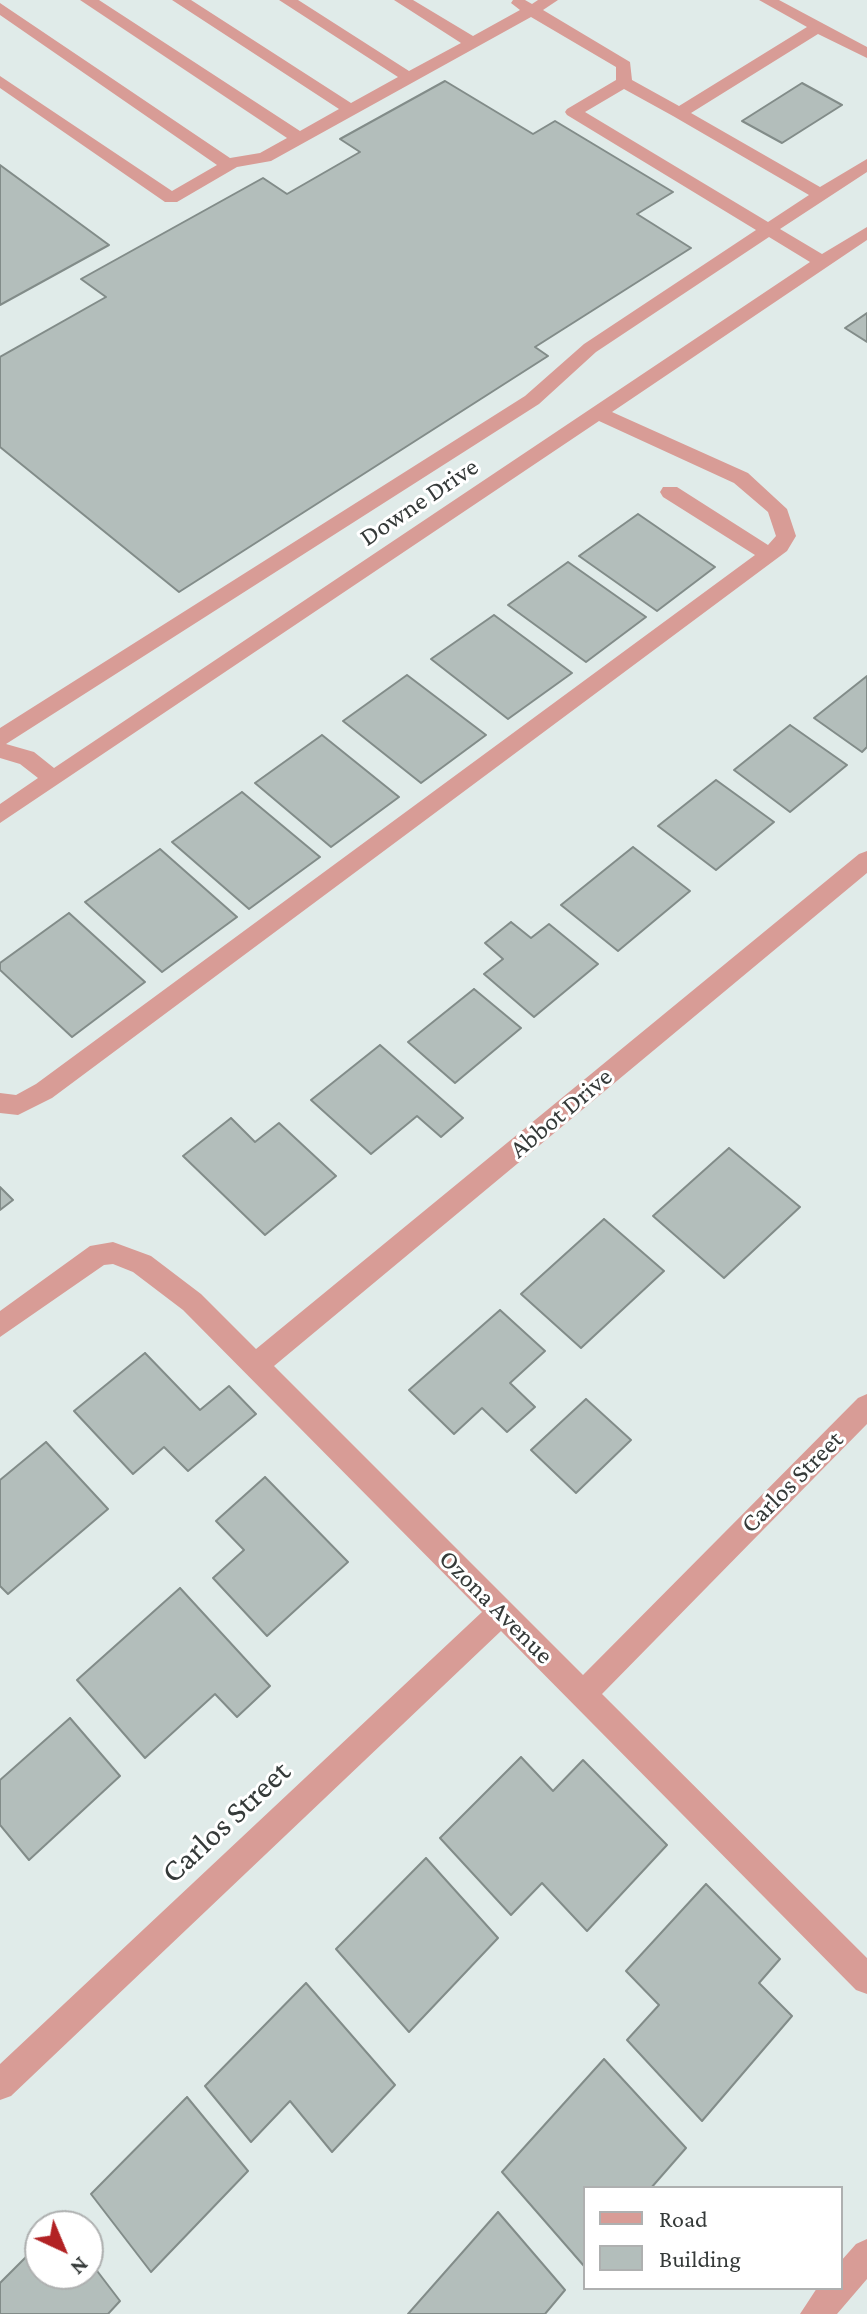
<!DOCTYPE html>
<html>
<head>
<meta charset="utf-8">
<style>
  body { margin:0 }
  #map { position:relative; width:867px; height:2314px; overflow:hidden; background:#e0ebe9; font-family:"Crimson Pro",serif }
  canvas { display:block }
  .legend { position:absolute; left:583px; top:2186px; width:260px; height:104px; box-sizing:border-box; background:#fff; border:2px solid #aeb0b0; margin:0; padding:10px 14px; list-style:none; font-size:24px; color:#353a39 }
  .legend li { display:flex; align-items:center; gap:16px; height:40px }
  .legend b { width:40px; border:2px solid #aeb0b0 }
  .north { position:absolute; left:24px; top:2210px; width:80px; height:80px; box-sizing:border-box; background:#fff; border:2px solid #aeb0b0; border-radius:50%; rotate:136deg; font-size:22px; font-weight:700; line-height:32px; text-align:center; color:#353a39 }
  .north::after { content:''; display:block; margin:auto; width:28px; height:36px; background:#b22224; clip-path:polygon(50% 0,100% 100%,50% 72%,0 100%) }
</style>
</head>
<body>
<div id="map">
<canvas width="867" height="2314"></canvas>
<ul class="legend">
<li><b style="height:10px;background:#d89c96"></b>Road</li>
<li><b style="height:22px;background:#b3bebb"></b>Building</li>
</ul>
<div class="north">N</div>
</div>
<script>
const g = document.querySelector('canvas').getContext('2d');
g.lineJoin = 'round';
function paint(path, color) {
  g.fillStyle = color;
  g.fill(path, 'evenodd');
}
function shape(rows) {
  const path = new Path2D();
  for (const r of rows) {
    path.moveTo(r[0], r[1]);
    for (let i = 2; i < r.length; i += 2) path.lineTo(r[i], r[i + 1]);
  }
  return path;
}
function trace(path, color, width, dash) {
  g.strokeStyle = color;
  g.lineWidth = width;
  g.lineCap = dash ? 'butt' : 'round';
  g.setLineDash(dash || []);
  g.stroke(path);
}
function drawText(font, color, halo, rows, align = 'center') {
  g.font = font + ' "Crimson Pro",serif';
  g.lineWidth = 6;
  g.setLineDash([]);
  g.textBaseline = 'middle';
  g.strokeStyle = halo;
  g.fillStyle = color;
  for (const [text, x, y, turn = 0] of rows) {
    g.save();
    g.translate(x, y);
    g.rotate((+turn || 0) * Math.PI / 180);
    g.textAlign = isNaN(turn) ? turn : align;
    if (halo) g.strokeText(text, 0, 0);
    g.fillText(text, 0, 0);
    g.restore();
  }
}
const building = shape([
  [445,81,533,134,555,121,673,192,637,214,691,248,535,347,548,356,179,592,0,447,0,357,106,297,81,279,263,178,287,194,360,152,340,139,445,81],
  [802,83,842,105,782,143,742,121,802,83],
  [0,165,109,245,0,305,0,165],
  [867,313,867,342,845,328,867,313],
  [638,514,715,567,657,611,579,556,638,514],
  [568,562,646,617,586,662,508,605,568,562],
  [494,615,572,673,508,719,431,659,494,615],
  [407,675,486,735,421,783,343,721,407,675],
  [867,676,867,747,862,752,814,718,867,676],
  [790,725,847,765,790,812,734,770,790,725],
  [322,735,399,797,331,847,255,783,322,735],
  [716,780,774,822,716,870,658,826,716,780],
  [242,792,320,857,249,909,172,842,242,792],
  [633,847,690,891,618,951,561,905,633,847],
  [160,849,237,917,162,972,85,902,160,849],
  [69,913,145,982,72,1037,0,970,0,963,69,913],
  [511,922,531,938,549,924,598,964,534,1017,484,974,503,959,485,943,511,922],
  [474,989,521,1028,455,1083,408,1042,474,989],
  [380,1045,463,1118,441,1137,417,1116,371,1154,311,1100,380,1045],
  [231,1118,255,1142,279,1123,336,1176,265,1235,183,1156,231,1118],
  [729,1148,800,1207,724,1278,653,1216,729,1148],
  [0,1187,13,1200,0,1210,0,1187],
  [604,1219,664,1271,581,1348,521,1294,604,1219],
  [500,1310,545,1351,510,1383,535,1407,507,1432,482,1408,454,1434,409,1390,500,1310],
  [145,1353,200,1410,229,1386,256,1414,188,1471,164,1447,133,1474,74,1411,145,1353],
  [586,1399,631,1440,576,1493,531,1450,586,1399],
  [46,1442,108,1509,8,1594,0,1586,0,1480,46,1442],
  [265,1477,348,1562,267,1636,213,1578,244,1550,216,1521,265,1477],
  [180,1588,270,1686,237,1717,215,1694,145,1758,77,1680,180,1588],
  [70,1718,120,1776,29,1860,0,1825,0,1780,70,1718],
  [521,1757,553,1791,583,1760,667,1845,587,1931,542,1883,511,1915,440,1838,521,1757],
  [426,1858,498,1938,409,2032,336,1949,426,1858],
  [706,1884,780,1959,759,1983,792,2016,702,2121,627,2040,659,2005,626,1971,706,1884],
  [306,1983,395,2085,332,2152,290,2101,251,2142,205,2086,306,1983],
  [604,2059,686,2148,651,2188,585,2188,584,2266,502,2172,604,2059],
  [187,2097,248,2171,151,2272,91,2194,187,2097],
  [498,2212,565,2290,545,2314,408,2314,498,2212],
  [40,2243,40,2274,88,2274,88,2259,120,2301,108,2314,0,2314,0,2283,40,2243]
]);
const minor = shape([
  [80,0,99,0,300,131,339,109,172,0,191,0,351,103,398,77,279,0,298,0,409,71,461,43,394,0,413,0,473,36,520,10,511,3,513,0,525,0,532,4,538,0,558,0,543,10,630,62,632,80,679,106,807,27,759,0,779,0,867,47,867,58,818,34,691,113,820,187,867,159,867,172,780,229,822,254,867,227,867,240,612,412,748,473,787,509,796,536,787,551,52,1098,18,1115,0,1113,0,1093,16,1095,36,1084,755,555,663,497,660,492,663,487,677,487,768,545,776,536,768,512,734,483,599,421,0,823,0,804,38,778,20,764,0,758,0,728,525,396,584,344,756,230,567,115,565,112,567,109,616,80,616,67,531,17,271,161,237,167,177,202,165,202,0,88,0,76,172,191,217,165,0,15,0,3,230,158,260,153,287,138,80,0],
  [624,89,673,116,809,195,768,222,585,112,624,89],
  [769,237,810,262,54,768,34,752,6,744,539,404,596,352,769,237],
  [867,851,867,873,274,1366,583,1675,858,1398,867,1394,867,1424,602,1694,867,1958,867,1994,856,1990,501,1631,11,2096,0,2100,0,2064,482,1612,183,1310,133,1272,113,1264,104,1265,0,1337,0,1311,90,1246,113,1242,151,1256,201,1294,256,1349,859,854,867,851],
  [867,2239,867,2279,837,2314,800,2314,817,2288,841,2288,841,2261,856,2244,867,2239]
]);
const streetNames = [
  ["Downe Drive",419,502,-34],
  ["Abbot Drive",561,1113,-40],
  ["Carlos Street",792,1482,-45],
  ["Ozona Avenue",496,1607,45]
];
const nearStreetnames = [
  ["Carlos Street",226,1822,-43]
];
paint(building, '#b3bebb');
trace(building, '#828c89', 2);
paint(minor, '#d89c96');
drawText('26px', '#353a39', '#fff', streetNames);
drawText('32px', '#353a39', '#fff', nearStreetnames);
</script>
</body>
</html>
